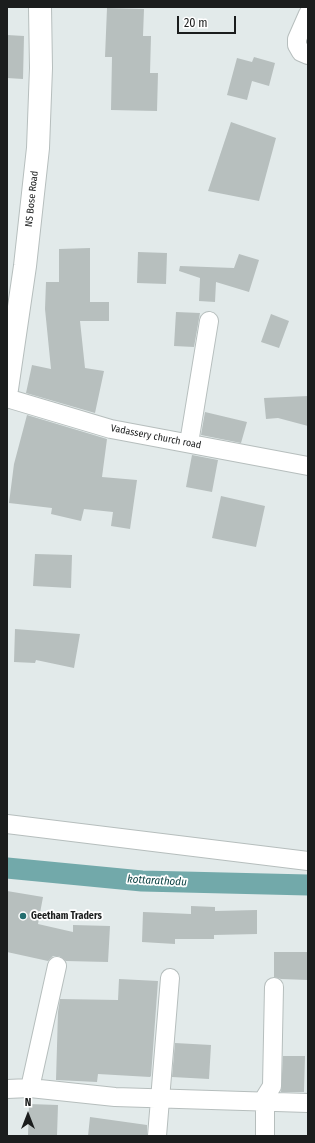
<!DOCTYPE html>
<html>
<head>
<meta charset="utf-8">
<style>
  body { margin:0 }
  #map { position:relative; width:315px; height:1143px; overflow:hidden; background:#e2eaea; font-family:"Fira Sans Condensed",sans-serif }
  canvas { display:block }
  .frame { position:absolute; inset:0; border:8px solid #1b1d1d; pointer-events:none }
  .north { position:absolute; left:8px; top:1095px; width:40px; height:40px; -webkit-text-stroke:3px #fff; paint-order:stroke; rotate:0deg; font-size:11px; font-weight:700; line-height:16px; text-align:center; color:#1b1d1d }
  .north::after { content:''; display:block; margin:auto; width:14px; height:18px; background:#1b1d1d; clip-path:polygon(50% 0,100% 100%,50% 72%,0 100%) }
  .scale { position:absolute; left:177px; top:16px; width:59px; height:18px; box-sizing:border-box; border:2px solid #1b1d1d; border-top:0; padding-left:5px; font-size:12px; line-height:14px; white-space:nowrap; color:#1b1d1d; -webkit-text-stroke:3px #fff; paint-order:stroke }
</style>
</head>
<body>
<div id="map">
<canvas width="315" height="1143"></canvas>
<div class="frame"></div>
<div class="north">N</div>
<div class="scale">20 m</div>
</div>
<script>
const g = document.querySelector('canvas').getContext('2d');
g.lineJoin = 'round';
function shape(rows) {
  const path = new Path2D();
  for (const r of rows) {
    path.moveTo(r[0], r[1]);
    for (let i = 2; i < r.length; i += 2) path.lineTo(r[i], r[i + 1]);
  }
  return path;
}
function trace(path, color, width, dash) {
  g.strokeStyle = color;
  g.lineWidth = width;
  g.lineCap = dash ? 'butt' : 'round';
  g.setLineDash(dash || []);
  g.stroke(path);
}
function paint(path, color) {
  g.fillStyle = color;
  g.fill(path, 'evenodd');
}
function drawText(font, color, halo, rows, align = 'center') {
  g.font = font + ' "Fira Sans Condensed",sans-serif';
  g.lineWidth = 3.5;
  g.setLineDash([]);
  g.textBaseline = 'middle';
  g.strokeStyle = halo;
  g.fillStyle = color;
  for (const [text, x, y, turn = 0] of rows) {
    g.save();
    g.translate(x, y);
    g.rotate((+turn || 0) * Math.PI / 180);
    g.textAlign = isNaN(turn) ? turn : align;
    if (halo) g.strokeText(text, 0, 0);
    g.fillText(text, 0, 0);
    g.restore();
  }
}
const canal = shape([
  [7,868,142,881,308,885]
]);
const building = shape([
  [107,8,144,9,143,36,151,36,150,73,158,73,157,111,111,110,112,57,105,57],
  [7,35,24,36,23,79,7,78],
  [254,57,275,63,269,86,252,81,247,100,227,95,237,58,252,62],
  [231,122,276,138,259,201,208,191],
  [90,248,90,302,109,302,109,321,80,321,85,368,104,371,95,413,26,393,32,365,51,369,45,309,46,282,59,282,59,249],
  [138,252,167,253,166,284,137,283],
  [239,254,259,260,249,292,216,282,215,302,199,301,200,278,179,271,180,266,234,268],
  [176,312,200,313,194,347,174,346],
  [271,314,289,321,279,348,261,342],
  [308,396,308,426,278,418,266,419,264,398],
  [205,412,247,422,241,443,201,435],
  [27,415,107,439,102,477,137,480,130,529,111,526,113,512,84,509,81,521,51,514,52,508,9,503,14,464],
  [192,455,218,460,212,492,186,487],
  [221,496,265,506,256,547,212,538],
  [35,554,72,555,71,588,33,586],
  [15,629,80,634,74,668,36,660,35,663,14,662],
  [7,891,43,897,38,924,73,932,73,925,110,926,108,962,66,961,59,956,53,956,48,961,7,952],
  [191,906,215,907,215,911,257,910,257,934,214,935,214,939,175,939,175,944,142,942,143,912,191,914],
  [274,952,308,952,308,980,281,979,274,977],
  [119,979,158,981,151,1076,150,1077,98,1074,97,1082,56,1080,58,1012,60,999,118,1000],
  [175,1043,211,1045,209,1079,172,1077],
  [283,1056,305,1056,304,1092,281,1092],
  [29,1104,58,1105,57,1136,28,1136],
  [90,1117,147,1125,147,1136,88,1136]
]);
const street = shape([
  [308,14,297,39,297,45,301,52,308,55],
  [7,398,111,429,308,466],
  [189,443,209,321],
  [7,824,308,861],
  [30,1088,57,966],
  [7,1089,30,1088,115,1097,308,1103],
  [262,1102,272,1086,274,987],
  [157,1136,170,978],
  [265,1136,265,1103]
]);
const secondary = shape([
  [7,389,25,266,38,148,41,68,40,7]
]);
const markers = [
  [23,916,4,"#236e6f"]
];
const streetNames = [
  ["NS Bose Road",32,199,-84],
  ["Vadassery church road",156,437,11]
];
const poiNames = [
  ["Geetham Traders",31,916]
];
const waterNames = [
  ["kottarathodu",157,881,3]
];
trace(canal, '#72a9aa', 21);
paint(building, '#b7bfbe');
trace(street, '#b6bebd', 20);
trace(secondary, '#b6bebd', 24);
trace(street, '#fff', 18);
trace(secondary, '#fff', 22);
for (const [x, y, r, color] of markers) {
  const dot = new Path2D();
  dot.arc(x, y, r, 0, 2 * Math.PI);
  g.fillStyle = color;
  g.fill(dot);
  trace(dot, '#fff', 1.5);
}
drawText('10px', '#1b1d1d', '#fff', streetNames);
drawText('bold 10px', '#1b1d1d', '#fff', poiNames, 'left');
drawText('italic 11px', '#0d4243', '#fff', waterNames);
</script>
</body>
</html>
